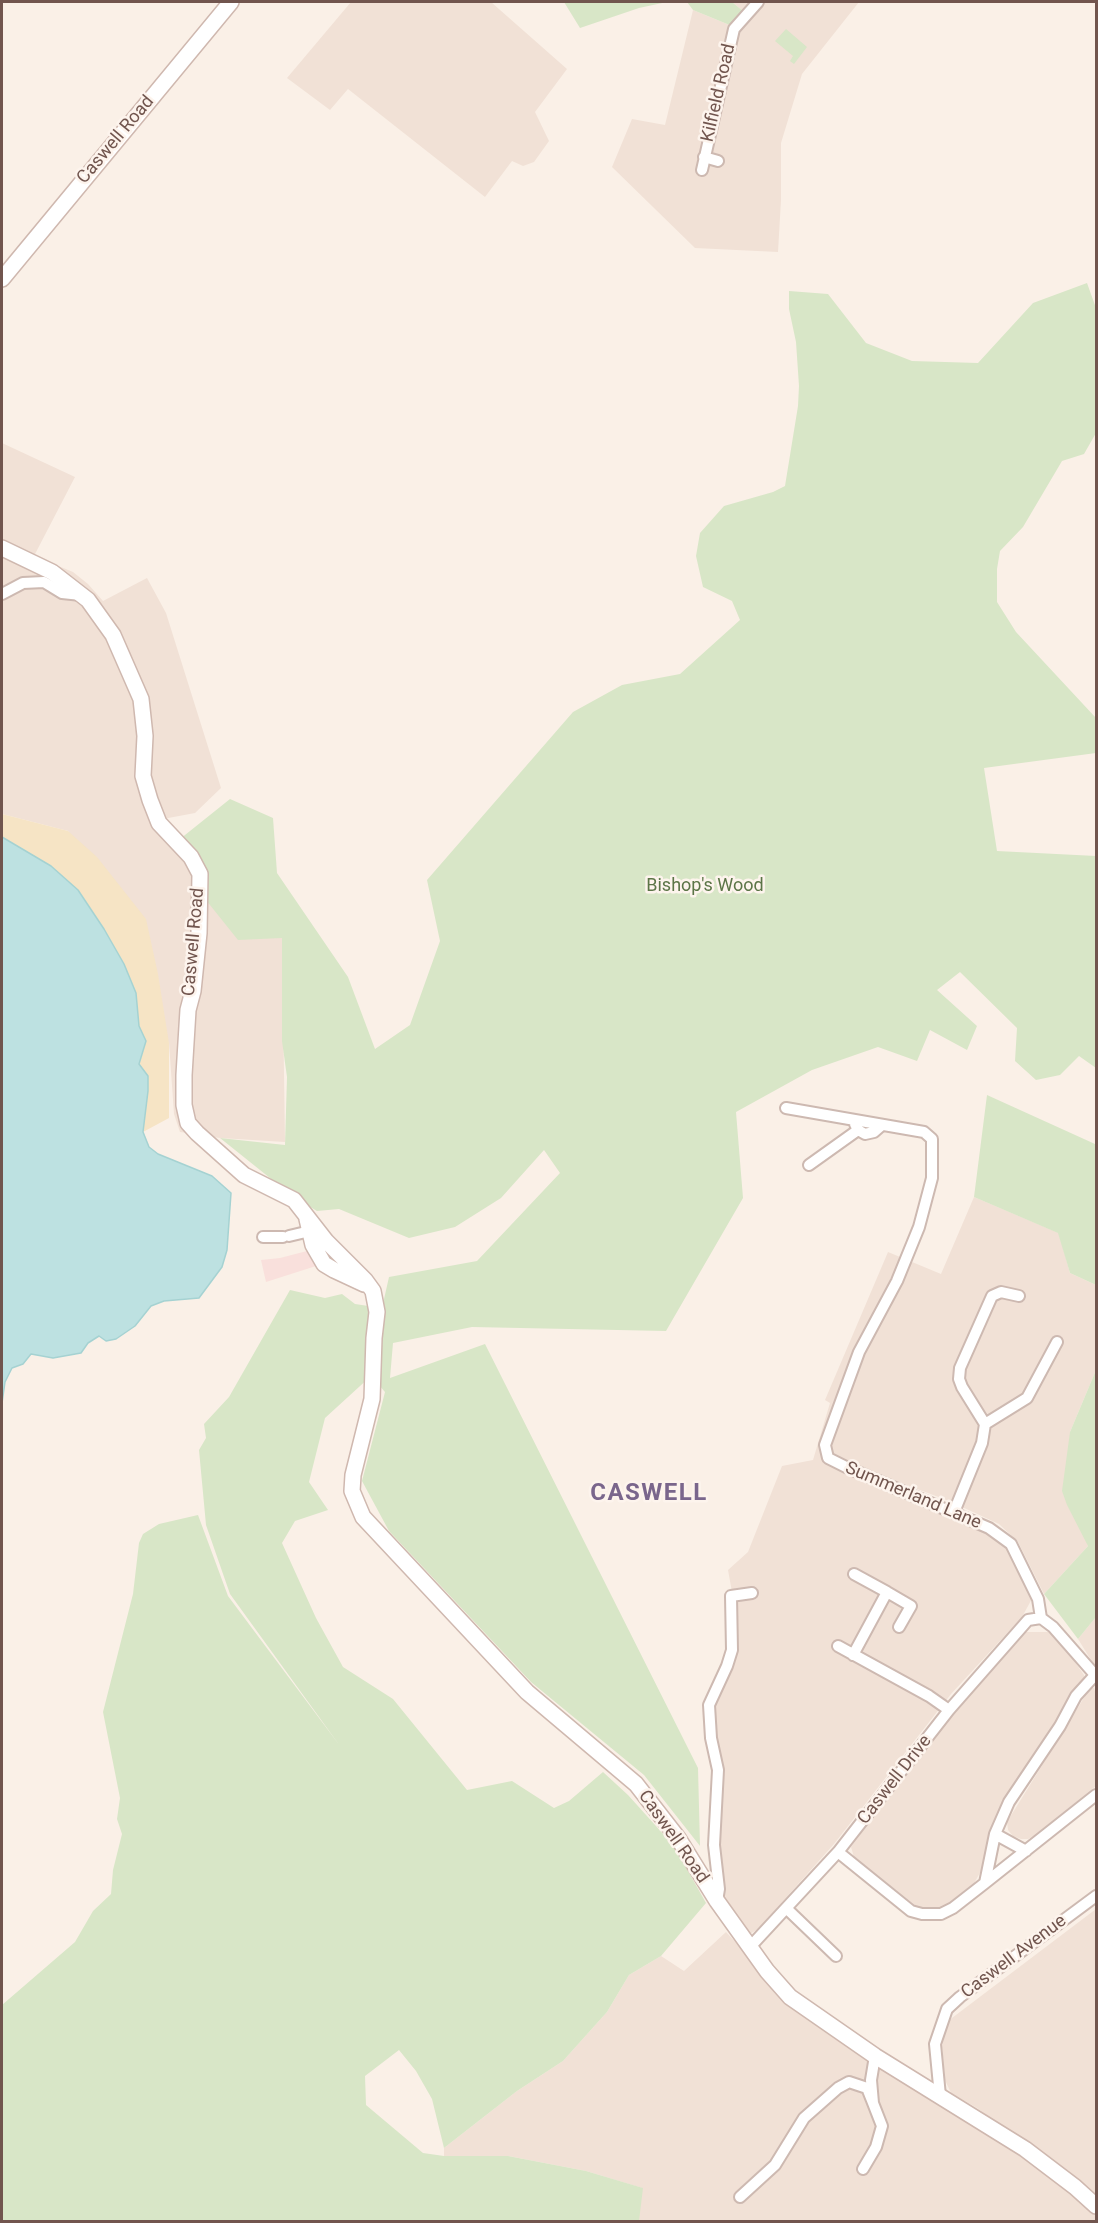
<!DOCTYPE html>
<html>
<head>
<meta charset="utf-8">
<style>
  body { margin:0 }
  #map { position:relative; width:1098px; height:2223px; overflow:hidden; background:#faf0e7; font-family:Roboto,sans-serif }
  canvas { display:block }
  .frame { position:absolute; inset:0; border:3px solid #71554e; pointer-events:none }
</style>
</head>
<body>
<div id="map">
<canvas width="1098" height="2223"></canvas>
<div class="frame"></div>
</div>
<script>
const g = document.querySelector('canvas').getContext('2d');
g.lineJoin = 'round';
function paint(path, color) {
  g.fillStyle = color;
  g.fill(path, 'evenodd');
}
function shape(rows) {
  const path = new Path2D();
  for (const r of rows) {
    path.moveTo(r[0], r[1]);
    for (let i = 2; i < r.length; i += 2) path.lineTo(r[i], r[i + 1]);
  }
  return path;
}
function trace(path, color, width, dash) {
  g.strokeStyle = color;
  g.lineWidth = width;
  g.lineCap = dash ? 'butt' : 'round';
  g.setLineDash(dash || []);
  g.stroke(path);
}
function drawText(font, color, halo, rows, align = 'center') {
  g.font = font + ' Roboto,sans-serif';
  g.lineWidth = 5;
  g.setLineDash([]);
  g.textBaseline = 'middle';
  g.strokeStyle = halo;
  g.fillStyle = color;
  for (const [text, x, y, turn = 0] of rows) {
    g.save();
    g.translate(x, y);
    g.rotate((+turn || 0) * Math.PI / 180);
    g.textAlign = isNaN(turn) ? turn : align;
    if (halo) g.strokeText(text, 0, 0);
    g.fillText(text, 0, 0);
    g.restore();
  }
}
const residential = shape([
  [351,2,491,2,567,69,535,112,549,141,534,162,523,166,512,161,485,197,348,89,330,110,287,78],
  [732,2,859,2,802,74,781,143,781,200,778,252,695,248,612,167,632,119,665,125,693,10,732,26,743,11],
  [2,443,75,477,34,556,73,572,88,584,103,601,147,578,166,613,221,788,195,813,163,819,282,937,285,1142,220,1138,180,1132,174,1114,169,1043,68,831,2,814],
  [974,1197,1059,1233,1070,1273,1096,1285,1096,1370,1070,1432,1088,1546,1044,1594,1018,1542,999,1524,949,1501,846,1462,845,1472,990,1534,1005,1547,1021,1568,1034,1595,1022,1617,951,1694,834,1844,758,1929,750,1934,721,1894,711,1705,737,1648,734,1603,728,1570,748,1552,782,1466,813,1460,830,1403,825,1400,888,1252,941,1274],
  [1096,1617,1096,1668,1078,1639],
  [1023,1632,1054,1632,1084,1675,1084,1678,1074,1691,987,1852,982,1869,972,1887,942,1908,927,1909,916,1906,854,1857,851,1847,925,1746],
  [1090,1688,1094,1688,1096,1695,1096,1786,1034,1836,1028,1839,1021,1839,1013,1836,1008,1830,1007,1822],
  [1096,1909,1096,2198,977,2108,951,2093,945,2080,942,2046,948,2021],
  [726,1932,788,1999,1012,2146,1096,2213,1096,2221,638,2221,642,2188,586,2171,508,2156,444,2156,444,2148,517,2091,563,2061,607,2012,629,1975,661,1956,684,1971]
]);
const commercial = shape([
  [309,1248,316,1266,266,1282,261,1260,280,1258,307,1251]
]);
const green = shape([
  [564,2,667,2,639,8,580,28],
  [687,2,732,2,743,11,732,26,693,10],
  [786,29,807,47,794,64,790,61,793,56,775,41],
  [1087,283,1096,308,1096,433,1084,454,1062,461,1023,527,1000,551,997,569,997,602,1016,632,1096,718,1096,753,984,768,997,851,1096,856,1096,1068,1079,1056,1060,1075,1036,1080,1015,1061,1017,1028,960,972,937,990,977,1026,967,1050,930,1030,917,1061,878,1047,812,1070,736,1112,743,1198,666,1331,472,1327,393,1343,390,1378,485,1344,698,1768,700,1846,644,1775,531,1682,389,1531,362,1481,385,1392,371,1376,325,1418,309,1482,328,1510,295,1521,282,1543,316,1618,343,1667,393,1699,467,1790,512,1781,554,1808,569,1801,603,1772,628,1795,674,1846,706,1903,661,1956,629,1975,607,2012,563,2061,517,2091,444,2148,432,2099,416,2071,399,2050,365,2076,366,2105,423,2153,444,2156,508,2156,586,2171,643,2188,639,2221,2,2221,2,2005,75,1942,93,1911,111,1894,113,1870,122,1834,117,1819,120,1798,103,1712,133,1594,139,1543,143,1534,159,1524,198,1515,228,1596,340,1746,230,1594,206,1525,199,1450,206,1438,204,1424,229,1397,290,1290,325,1298,342,1294,355,1304,382,1308,389,1277,477,1261,560,1173,544,1150,501,1198,455,1227,409,1238,339,1209,317,1211,295,1198,220,1138,285,1145,287,1077,282,1041,282,938,238,940,206,900,180,839,230,799,273,818,277,873,348,977,375,1049,410,1025,440,941,427,880,573,712,622,685,680,674,740,620,732,601,703,587,696,556,700,533,724,506,773,492,785,486,798,406,799,386,796,342,789,309,789,291,828,294,866,343,912,361,978,363,1033,303],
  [987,1095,1095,1144,1096,1138,1096,1285,1070,1273,1058,1233,974,1197],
  [1096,1370,1096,1617,1078,1639,1044,1594,1088,1546,1067,1505,1062,1491,1070,1432]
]);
const sand = shape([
  [2,814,68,831,97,857,146,919,158,974,169,1043,169,1118,143,1132,144,1121,139,1065,146,1041,139,1026,136,993,124,964,104,929,78,890,51,866,2,837]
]);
const water = shape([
  [2,837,51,866,78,890,104,929,124,964,136,993,139,1026,146,1041,139,1064,148,1076,148,1091,143,1132,149,1147,158,1154,212,1176,231,1193,227,1250,222,1267,199,1298,164,1301,151,1306,135,1326,116,1339,106,1341,99,1336,88,1343,81,1353,53,1358,31,1354,23,1364,12,1368,5,1382,2,1403,2,837]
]);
const street = shape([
  [704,157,718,161],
  [702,170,734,29,758,2],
  [2,594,23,583,44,582,62,593,81,595],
  [786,1108,924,1132,932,1139,932,1178,919,1227,897,1281,859,1352,825,1445,828,1458,846,1467,989,1528,1011,1544,1038,1599,1041,1618,1053,1627,1096,1676],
  [855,1124,858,1130,865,1134,874,1132,882,1125],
  [809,1165,858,1130],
  [289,1236,310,1231],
  [263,1237,283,1237],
  [985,1424,962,1387,959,1379,960,1368,992,1296,1001,1292,1019,1296],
  [954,1512,982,1443,985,1424,1027,1398,1057,1342],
  [854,1574,887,1592],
  [838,1646,929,1696,949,1710],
  [853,1655,887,1592,911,1606,899,1627],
  [995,1834,1026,1851],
  [838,1852,911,1911,922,1914,941,1914,953,1908,985,1883,1096,1795],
  [985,1883,995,1834,1009,1802,1060,1726,1076,1696,1096,1674],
  [717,1901,719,1889,714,1845,718,1770,711,1738,709,1705,727,1666,732,1650,731,1596,752,1593],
  [786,1908,836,1956],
  [750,1947,838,1852,949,1710,1028,1620,1041,1618],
  [940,2096,935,2044,947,2009,960,1997,1096,1896],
  [863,2169,876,2147,882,2126,873,2103,871,2080,875,2056],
  [740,2197,775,2165,804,2118,838,2088,849,2082,867,2088,873,2103]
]);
const secondary = shape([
  [2,279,231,2],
  [2,548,52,572,88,600,113,635,141,699,145,736,143,776,150,800,159,823,191,857,200,874,199,933,193,991,188,1010,184,1075,184,1105,188,1123,197,1133,244,1175,294,1200,326,1241,365,1280,373,1291,377,1312,374,1338,372,1399,353,1475,352,1491,363,1517,527,1692,636,1784,678,1838,717,1901,767,1971,790,1997,875,2056,1025,2149,1075,2187,1096,2206],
  [307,1219,313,1245,324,1264,334,1270,364,1284]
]);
const streetNames = [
  ["Kilfield Road",719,93,-77],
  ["Caswell Road",116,140,-50],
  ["Caswell Road",194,942,-85],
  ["Summerland Lane",913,1496,23],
  ["Caswell Drive",895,1780,-52],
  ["Caswell Road",673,1837,55],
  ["Caswell Avenue",1014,1957,-37]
];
const parkNames = [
  ["Bishop's Wood",705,886]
];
const districtNames = [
  ["CASWELL",649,1494]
];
paint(residential, '#f1e1d6');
paint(commercial, '#f9e0dc');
paint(green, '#d8e6c7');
paint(sand, '#f6e4c5');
paint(water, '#bde1e1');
trace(water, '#a5d2d2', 1.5);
trace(street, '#cdb9b1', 14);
trace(secondary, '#cfb8af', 18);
trace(street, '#fff', 10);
trace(secondary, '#fff', 15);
drawText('18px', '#71554e', '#fdf4ed', streetNames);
drawText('18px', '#5c7547', '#fdf4ed', parkNames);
g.letterSpacing = '1.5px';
drawText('bold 24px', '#7a668c', '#fdf4ed', districtNames);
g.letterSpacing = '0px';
</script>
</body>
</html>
